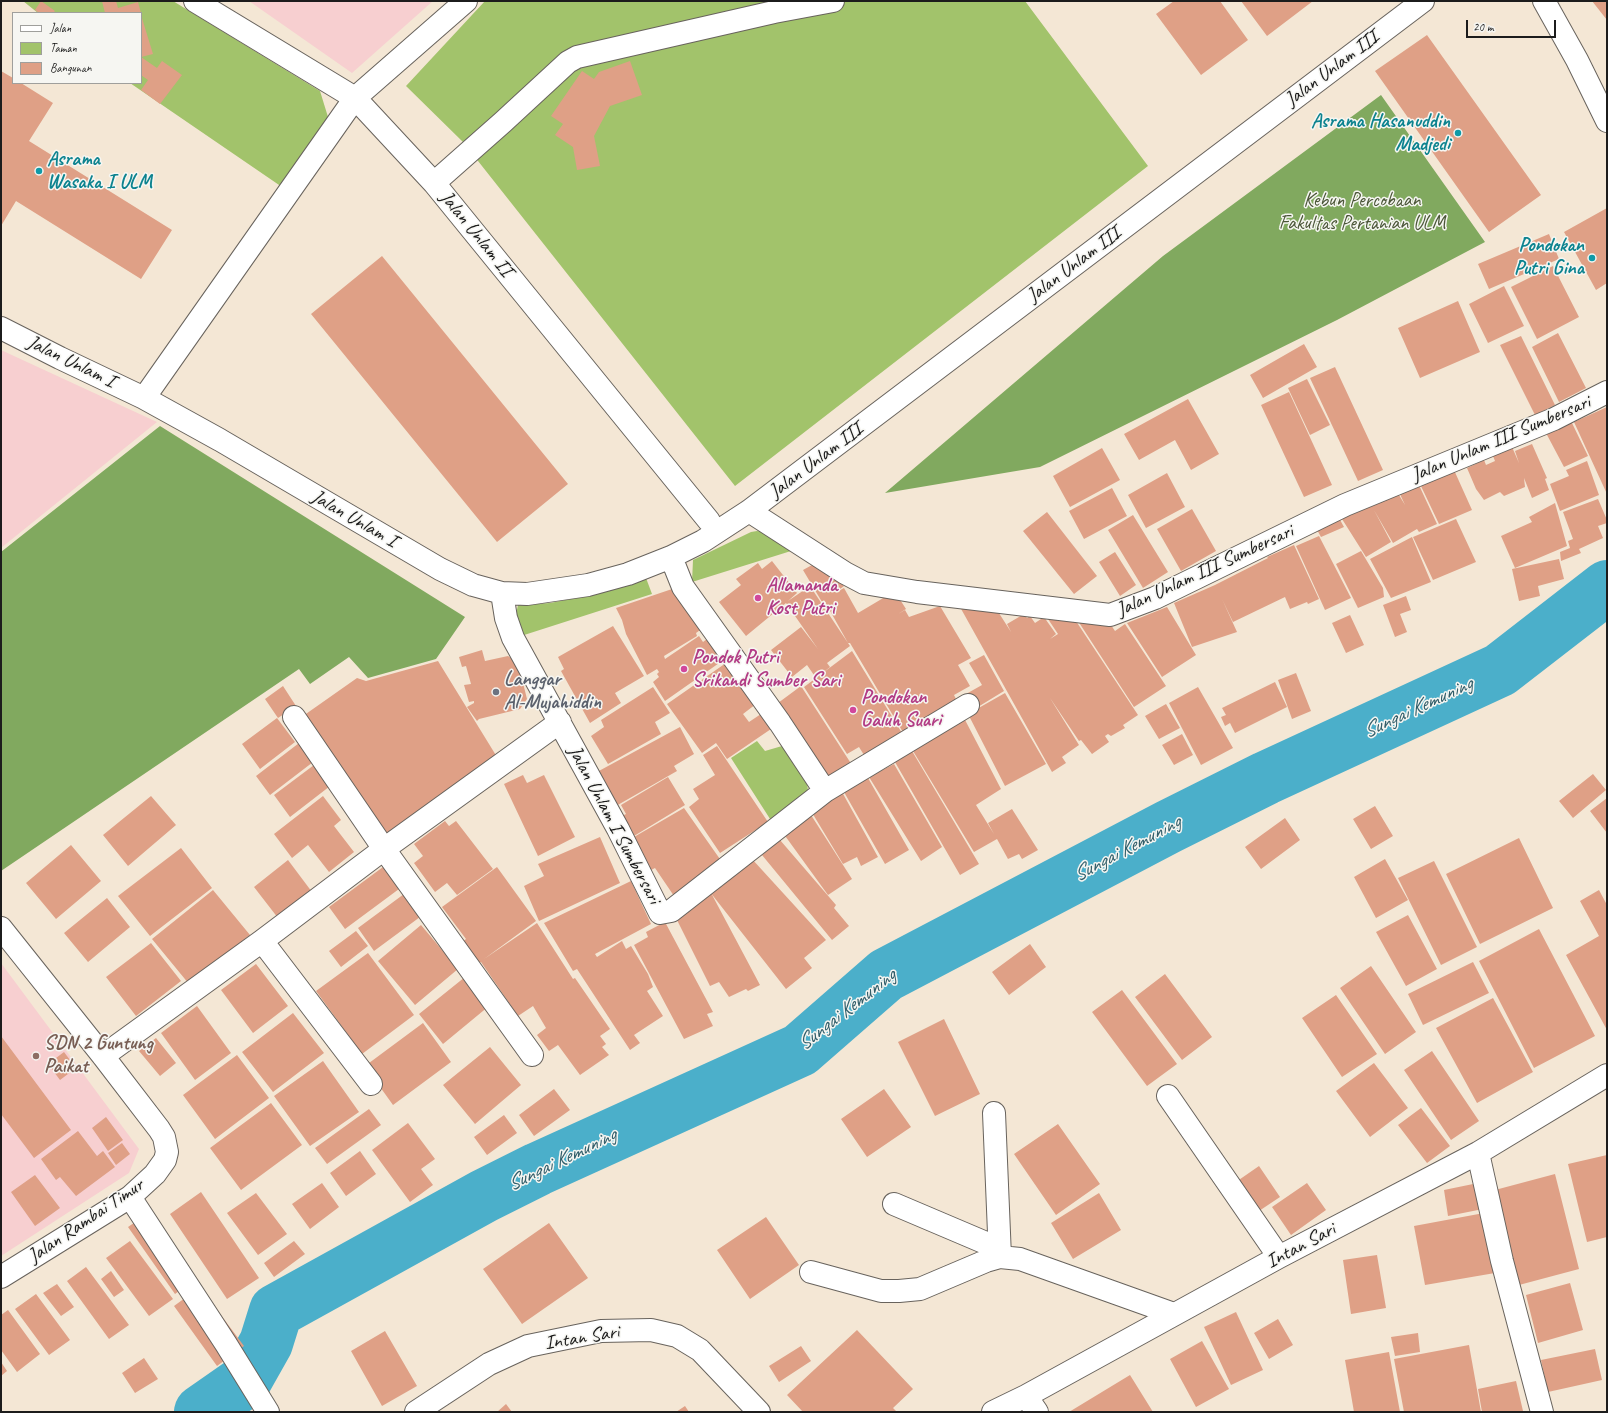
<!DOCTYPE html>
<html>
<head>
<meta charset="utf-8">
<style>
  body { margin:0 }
  #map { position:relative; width:1608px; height:1413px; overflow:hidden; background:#f4e7d5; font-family:Caveat,sans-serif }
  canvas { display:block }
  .frame { position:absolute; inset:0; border:2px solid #1c1c1c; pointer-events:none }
  .legend { position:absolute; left:12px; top:12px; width:130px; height:72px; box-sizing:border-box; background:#f6f6f2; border:1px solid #9f9f9c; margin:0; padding:5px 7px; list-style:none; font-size:12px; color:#1c1c1c }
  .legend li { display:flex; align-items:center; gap:8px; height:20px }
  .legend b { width:20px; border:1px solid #9f9f9c }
  .scale { position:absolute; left:1466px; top:20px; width:90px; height:18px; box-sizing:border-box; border:2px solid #1c1c1c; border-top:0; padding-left:5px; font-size:12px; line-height:14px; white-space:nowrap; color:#1c1c1c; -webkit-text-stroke:3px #f6f6f2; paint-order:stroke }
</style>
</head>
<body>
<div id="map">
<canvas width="1608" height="1413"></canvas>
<div class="frame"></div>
<ul class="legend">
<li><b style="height:5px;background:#fff"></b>Jalan</li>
<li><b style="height:11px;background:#a2c36b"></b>Taman</li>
<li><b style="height:11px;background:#dfa086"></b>Bangunan</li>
</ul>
<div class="scale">20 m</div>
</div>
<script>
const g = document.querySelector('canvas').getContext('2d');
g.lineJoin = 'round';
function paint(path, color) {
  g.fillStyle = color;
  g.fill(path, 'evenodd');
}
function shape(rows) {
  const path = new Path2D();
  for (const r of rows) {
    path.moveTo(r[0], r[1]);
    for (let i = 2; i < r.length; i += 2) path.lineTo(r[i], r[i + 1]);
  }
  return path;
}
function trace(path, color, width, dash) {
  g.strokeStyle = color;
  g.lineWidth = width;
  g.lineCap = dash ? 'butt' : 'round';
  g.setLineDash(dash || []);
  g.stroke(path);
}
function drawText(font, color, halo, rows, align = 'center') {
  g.font = font + ' Caveat,sans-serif';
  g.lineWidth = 3;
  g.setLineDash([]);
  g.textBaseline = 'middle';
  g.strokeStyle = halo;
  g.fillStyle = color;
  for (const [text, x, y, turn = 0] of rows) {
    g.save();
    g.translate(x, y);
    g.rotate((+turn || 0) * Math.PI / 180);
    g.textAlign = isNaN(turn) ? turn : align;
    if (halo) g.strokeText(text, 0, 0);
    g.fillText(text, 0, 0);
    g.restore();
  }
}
const built = shape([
  [249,1,433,1,352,73],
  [1,350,157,422,1,548],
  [1,963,139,1149,129,1173,1,1256]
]);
const green = shape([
  [23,1,173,1,320,91,328,117,325,124,282,187,130,83,141,83,141,13,38,13],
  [485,1,1025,1,1148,166,735,486,463,142,406,86],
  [757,531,764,532,791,551,692,582,693,560,751,532],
  [646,578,652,594,521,636,516,614,518,605,550,603,585,596],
  [757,741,765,751,782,746,807,782,808,791,772,822,731,758]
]);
const forest = shape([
  [1381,95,1485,242,1337,320,1040,467,885,493,1163,256],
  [160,426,465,617,436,659,368,678,349,657,310,684,299,669,1,871,1,552]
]);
const river = shape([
  [201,1412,244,1382,266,1343,276,1311,484,1196,538,1169,800,1050,886,975,1168,827,1266,778,1500,670,1607,587]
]);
const building = shape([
  [41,1,55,11,53,13,39,13,35,10],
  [102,1,116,1,118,8,138,2,141,13,105,13],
  [1174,1,1220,1,1248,40,1201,75,1156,14],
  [1241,1,1313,1,1267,36],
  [1592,1,1607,1,1607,20],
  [141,15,153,54,141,57,157,68,162,61,182,75,160,104,141,90,148,80,141,75],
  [1427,35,1541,195,1489,232,1375,71],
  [630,61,642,95,610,106,594,136,600,166,577,170,573,147,555,135,563,124,551,116,582,71,594,79,599,72],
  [1,71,13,78,13,83,21,83,53,103,29,141,172,230,141,279,16,201,1,226],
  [1607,208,1607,283,1596,290,1564,232],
  [1549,234,1559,259,1489,289,1478,264],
  [382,256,568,484,497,542,311,314],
  [1553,266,1579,317,1537,339,1511,287],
  [1504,286,1524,326,1488,343,1469,304],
  [1458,301,1480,352,1420,378,1398,328],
  [1558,333,1586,388,1559,402,1532,347],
  [1521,336,1555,405,1535,415,1500,345],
  [1304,344,1317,367,1263,398,1250,375],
  [1335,367,1383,470,1358,481,1310,378],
  [1307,379,1330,425,1310,435,1288,388],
  [1289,392,1332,485,1304,497,1261,405],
  [1188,399,1219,454,1191,470,1175,440,1139,460,1124,434],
  [1607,407,1607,494,1574,422],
  [1571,421,1588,456,1564,467,1546,433],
  [1532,444,1547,478,1545,479,1549,490,1532,498,1524,478,1525,487,1504,496,1500,492,1484,500,1476,489,1467,468,1484,460,1486,465,1495,461,1493,456,1512,447,1519,463,1515,451],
  [1102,448,1120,480,1070,507,1053,476],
  [1587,461,1599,495,1560,511,1550,484,1569,476,1566,470],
  [1454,470,1472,510,1439,524,1420,484],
  [1167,473,1185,507,1146,528,1128,495],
  [1418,483,1437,524,1419,532,1417,529,1393,543,1374,510,1391,542,1366,557,1342,519,1396,490,1405,505,1399,492],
  [1112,488,1127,516,1084,539,1069,511],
  [1598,499,1607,520,1607,523,1598,526,1603,538,1579,549,1581,553,1561,561,1560,552,1570,548,1568,541,1573,539,1563,512],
  [1555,503,1567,546,1515,568,1501,536,1532,522,1529,517],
  [1192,509,1216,551,1181,571,1157,529],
  [1047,512,1097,576,1074,594,1023,531],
  [1133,515,1168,572,1143,588,1108,530],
  [1339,518,1344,527,1321,537,1316,528],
  [1456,519,1476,562,1433,580,1413,537],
  [1319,536,1351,598,1325,610,1296,546],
  [1412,537,1431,582,1391,598,1370,559],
  [1294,545,1319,599,1308,604,1307,602,1290,609,1285,597,1233,622,1222,599,1237,632,1192,647,1174,603,1215,585,1268,558,1267,557],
  [1361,551,1383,588,1384,597,1358,608,1336,564],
  [1115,552,1136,585,1120,596,1099,562],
  [1559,559,1564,579,1538,586,1540,596,1519,601,1512,569],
  [772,561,797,593,788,601,810,586,850,646,827,663,830,667,820,675,852,651,902,733,864,755,859,747,847,754,804,687,816,678,807,665,792,677,771,650,801,627,818,649,786,603,746,636,719,602,741,585,736,579,758,563,762,569],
  [812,565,838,580,844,586,835,593,844,588,858,613,885,597,899,598,906,609,898,614,905,610,909,617,940,606,971,658,958,665,970,686,954,695,957,701,904,734,850,643,848,643,824,600,822,602,803,570],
  [675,588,703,628,696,633,697,636,664,656,665,659,699,636,703,642,707,639,722,661,665,701,653,682,659,677,657,674,659,672,657,669,647,675,626,634,622,620,616,608],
  [1406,596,1411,610,1400,614,1407,632,1395,637,1383,605],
  [960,607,997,610,1011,632,1007,624,1024,614,1027,618,1030,616,1035,623,1044,617,1056,634,1050,639,1058,634,1048,619,1053,615,1066,617,1069,621,1074,618,1138,715,1123,725,1125,728,1111,736,1108,734,1105,736,1109,742,1092,754,1081,740,1079,741,1050,698,1079,745,1062,757,1066,763,1052,772],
  [1167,607,1196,655,1162,677,1127,623],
  [1350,615,1364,645,1346,653,1332,623],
  [1078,621,1109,622,1115,631,1125,624,1166,686,1134,707],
  [613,626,644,676,615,693,621,703,590,723,561,671,564,669,558,657],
  [482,650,485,661,508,656,518,663,527,699,520,709,479,719,477,721,467,707,474,703,474,701,469,702,464,685,471,684,466,666,462,667,459,657],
  [984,655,1004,691,973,710,966,694,982,685,969,663],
  [438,661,497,757,385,838,303,716,357,678,366,681],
  [726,663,756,704,743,714,749,722,761,714,771,729,727,759,716,743,702,753,667,704],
  [1296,673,1311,711,1292,719,1278,680],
  [1275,682,1287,707,1235,733,1230,723,1225,726,1221,717,1226,715,1222,708],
  [283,686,296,706,278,718,265,699],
  [801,686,852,765,828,779,778,703],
  [653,687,670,713,655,722,661,734,608,764,591,736,604,727,601,720],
  [1198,687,1233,748,1201,765,1169,703],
  [1005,693,1046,764,1005,786,968,714],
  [1166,704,1180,728,1159,739,1145,716],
  [277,718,295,742,260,769,242,744],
  [964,718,1001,789,976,805,994,834,988,823,1012,809,1038,850,1022,859,1019,854,1008,859,997,839,974,852,910,746],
  [680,727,694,754,674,766,677,771,616,806,597,772],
  [1182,734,1193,755,1174,765,1162,745],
  [303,740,317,759,270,795,256,776],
  [717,746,768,822,720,853,689,807,699,799,693,789,715,775,703,755],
  [912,751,979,864,960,875,895,762],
  [318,762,334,783,290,817,274,795],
  [894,764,942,847,921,861,869,777],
  [1593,774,1606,790,1573,818,1559,801],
  [523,775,527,783,544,775,575,837,538,856,504,784],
  [668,777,685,805,634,836,622,816,626,814,621,805],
  [868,778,909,850,885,864,844,792],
  [842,792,878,857,861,866,857,857,843,864,811,811],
  [151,796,176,825,128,866,103,835],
  [323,796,341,820,334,826,354,852,329,872,308,845,292,858,274,834],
  [1607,798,1607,833,1590,811],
  [1375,806,1393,836,1371,849,1353,819],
  [684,808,722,862,674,896,655,868,651,870,634,837],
  [811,815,852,879,828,895,783,833],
  [1285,818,1300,840,1261,869,1245,847],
  [445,821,449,826,456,821,493,869,457,895,447,883,435,892,414,863,423,856,414,844],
  [600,837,620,883,539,921,524,886,544,876,538,864],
  [1519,838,1553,908,1480,944,1446,874],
  [780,840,836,905,834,908,849,926,832,940,762,855],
  [71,845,101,881,56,919,26,883],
  [181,848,212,888,150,936,118,896],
  [752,859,826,940,804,958,812,968,786,989,710,892],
  [1385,859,1408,900,1376,918,1354,877],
  [288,860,312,892,278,918,254,887],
  [1434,861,1477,947,1441,965,1398,878],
  [383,867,399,889,345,929,329,907],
  [497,867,536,921,484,959,537,923,573,979,575,978,610,1029,600,1036,606,1044,602,1047,609,1055,580,1075,558,1045,549,1051,537,1035,546,1028,533,1006,518,1016,481,962,478,964,462,942,466,939,442,907],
  [631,881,651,924,595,954,597,957,622,941,626,949,631,946,648,974,653,987,647,991,663,1016,634,1035,640,1043,630,1050,577,969,573,971,544,923],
  [213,890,250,935,189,984,152,939],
  [1599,890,1607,905,1607,1030,1566,955,1599,936,1580,901],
  [710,891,760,985,748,991,746,989,729,997,719,982,710,986,676,918],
  [404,894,420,917,374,951,358,928],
  [107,898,130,927,88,962,64,933],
  [1408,915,1437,969,1406,986,1376,932],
  [665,922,713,1012,707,1014,713,1026,684,1039,634,945,648,937,646,932],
  [421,925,458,969,415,1005,378,961],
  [1539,929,1595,1036,1534,1068,1479,961],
  [356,931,368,946,341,967,329,951],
  [151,943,181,981,136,1016,106,977],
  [1030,944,1046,967,1009,995,992,972],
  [368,953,414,1015,362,1054,316,991],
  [1473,962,1489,993,1423,1025,1408,994],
  [256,964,288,1006,253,1033,221,990],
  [1371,966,1416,1032,1385,1054,1340,988],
  [1165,974,1212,1037,1182,1060,1135,997],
  [465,977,489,1006,443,1044,419,1014],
  [1122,990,1177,1064,1147,1086,1092,1012],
  [1336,995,1377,1054,1342,1077,1302,1018],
  [1493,998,1533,1072,1477,1103,1436,1028],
  [197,1006,231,1053,195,1080,161,1033],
  [293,1013,324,1053,273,1092,242,1052],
  [944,1019,980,1094,935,1116,898,1042],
  [423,1023,451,1062,393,1105,365,1066],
  [1,1036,71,1130,34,1158,1,1114],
  [156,1038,176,1063,160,1076,139,1051],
  [490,1047,521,1085,475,1124,443,1085],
  [1432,1051,1479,1121,1451,1140,1404,1070],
  [64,1052,76,1068,60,1080,48,1064],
  [237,1055,269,1098,215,1139,183,1095],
  [323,1061,359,1112,310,1146,274,1096],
  [1374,1063,1408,1108,1370,1137,1336,1091],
  [554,1089,570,1110,534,1136,519,1115],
  [884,1089,911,1127,867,1157,841,1119],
  [271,1103,302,1145,241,1190,210,1148],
  [1421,1108,1450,1146,1427,1163,1398,1125],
  [369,1109,381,1125,327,1164,315,1148],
  [504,1115,517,1133,487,1155,474,1137],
  [106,1117,123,1140,108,1151,92,1128],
  [408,1123,435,1159,421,1169,433,1185,410,1202,372,1150],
  [1058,1124,1100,1184,1056,1215,1014,1154],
  [78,1131,97,1156,103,1151,115,1167,76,1196,60,1177,56,1180,41,1159],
  [122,1143,130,1154,116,1165,108,1153],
  [360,1151,376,1174,346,1196,330,1173],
  [1607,1155,1607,1237,1587,1242,1568,1164],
  [1259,1166,1280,1197,1253,1215,1233,1184],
  [1555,1174,1579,1269,1519,1285,1495,1190],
  [35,1175,60,1208,35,1226,11,1192],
  [322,1183,339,1207,310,1229,292,1204],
  [1307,1183,1326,1210,1291,1235,1272,1207],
  [1478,1183,1483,1209,1448,1216,1444,1190],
  [201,1192,259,1278,227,1299,170,1214],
  [256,1193,287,1234,258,1255,227,1213],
  [1099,1193,1121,1230,1073,1259,1051,1223],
  [1484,1213,1495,1273,1425,1285,1414,1226],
  [147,1214,194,1280,175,1294,128,1227],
  [766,1217,799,1265,750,1299,717,1250],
  [549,1223,588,1278,522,1324,483,1269],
  [130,1241,173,1299,149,1316,106,1258],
  [294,1241,305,1254,274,1277,264,1263],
  [1377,1255,1386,1308,1351,1314,1343,1260],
  [86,1267,129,1325,109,1339,67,1281],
  [111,1271,124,1290,114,1297,101,1279],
  [1570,1283,1583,1330,1538,1343,1526,1295],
  [57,1284,74,1307,61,1316,43,1293],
  [200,1287,244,1346,217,1366,174,1306],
  [36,1294,70,1340,49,1355,15,1309],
  [8,1310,40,1354,17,1372,1,1350,1,1315],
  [1236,1312,1263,1370,1231,1385,1204,1327],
  [1278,1319,1293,1345,1269,1359,1254,1333],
  [857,1330,913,1389,893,1408,897,1412,803,1412,787,1395],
  [385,1331,417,1386,382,1406,351,1351],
  [1418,1333,1420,1352,1395,1356,1391,1337],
  [1202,1341,1229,1389,1196,1407,1170,1359],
  [1469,1345,1481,1412,1404,1412,1394,1359],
  [801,1346,811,1361,779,1382,769,1366],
  [1595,1349,1602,1380,1548,1392,1541,1360],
  [1389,1352,1400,1412,1354,1412,1345,1360],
  [144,1358,158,1379,135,1393,122,1373],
  [1,1362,7,1371,1,1376],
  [1130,1375,1153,1412,1069,1412],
  [1516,1381,1523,1411,1482,1412,1478,1389],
  [506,1404,512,1412,497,1412],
  [685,1406,689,1412,676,1412]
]);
const minor = shape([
  [195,1,355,98,434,183,709,521],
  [1544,1,1577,60,1607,121],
  [434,183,503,122,568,62,577,57,774,12,833,1],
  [1,328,60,358,144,398,220,440,440,569,473,585,502,593,527,594,588,585,628,574,671,557,703,541,749,511,1423,1],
  [144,398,355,98,466,1],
  [749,511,845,573,864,583,917,592,1110,615,1155,598,1345,505,1554,419,1607,392],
  [671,557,683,587,780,723,825,791],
  [502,593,506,618,513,638,618,829,660,913,671,911,825,791,968,705],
  [294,717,384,849,532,1055],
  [1,928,103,1056,159,1129,164,1137,167,1152,165,1160,155,1174,130,1197,1,1277],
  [262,941,371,1084],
  [103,1056,262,941,384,849,560,722],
  [1168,1096,1279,1257],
  [994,1113,1000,1257],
  [1478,1153,1502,1261,1542,1412],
  [130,1197,226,1344,268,1412],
  [894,1204,1000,1249],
  [811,1272,881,1291,899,1291,920,1289,986,1261,1000,1257,1020,1259,1174,1314],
  [1026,1396,1037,1412],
  [416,1412,489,1364,528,1346,601,1331,651,1330,677,1336,700,1350,759,1412],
  [993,1412,1026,1396,1279,1257,1478,1153,1607,1075]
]);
const markers = [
  [1458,133,4,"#0f9aa8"],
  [39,171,4,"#0f9aa8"],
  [1592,258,4,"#0f9aa8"],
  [758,598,4,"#d1479c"],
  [684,669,4,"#d1479c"],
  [496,692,4,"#6b7280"],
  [853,710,4,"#d1479c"],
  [36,1056,4,"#8d6e63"]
];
const streetNames = [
  ["Jalan Unlam III",1332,69,-37],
  ["Jalan Unlam II",476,234,51],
  ["Jalan Unlam III",1074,265,-37],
  ["Jalan Unlam I",71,362,26],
  ["Jalan Unlam III Sumbersari",1501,439,-23],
  ["Jalan Unlam III",816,461,-37],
  ["Jalan Unlam I",354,519,30],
  ["Jalan Unlam III Sumbersari",1205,571,-25],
  ["Jalan Unlam I Sumbersari",614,825,62],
  ["Jalan Rambai Timur",86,1221,-34],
  ["Intan Sari",1301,1246,-28],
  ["Intan Sari",582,1338,-9]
];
const cultureNames = [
  ["Asrama Hasanuddin",1450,122],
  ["Madjedi",1450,145],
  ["Asrama",47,160,"left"],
  ["Wasaka I ULM",47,183,"left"],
  ["Pondokan",1584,246],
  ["Putri Gina",1584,269]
];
const parkNames = [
  ["Kebun Percobaan",1362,201],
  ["Fakultas Pertanian ULM",1362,224]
];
const hotelNames = [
  ["Allamanda",766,586],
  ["Kost Putri",766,609],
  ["Pondok Putri",692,658],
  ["Srikandi Sumber Sari",692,681],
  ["Pondokan",861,698],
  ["Galuh Suari",861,721]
];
const worshipNames = [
  ["Langgar",504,680],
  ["Al-Mujahiddin",504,703]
];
const educationNames = [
  ["SDN 2 Guntung",44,1044],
  ["Paikat",44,1067]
];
const waterNames = [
  ["Sungai Kemuning",1418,708,-25],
  ["Sungai Kemuning",1127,849,-28],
  ["Sungai Kemuning",847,1010,-38],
  ["Sungai Kemuning",562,1160,-26]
];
paint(built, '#f7cfd0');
paint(green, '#a2c36b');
paint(forest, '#81a95f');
trace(river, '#4bafca', 54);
paint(building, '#dfa086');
trace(minor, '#68635d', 24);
trace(minor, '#fff', 22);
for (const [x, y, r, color] of markers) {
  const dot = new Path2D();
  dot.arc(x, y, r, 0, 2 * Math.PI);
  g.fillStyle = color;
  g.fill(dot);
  trace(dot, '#f6f6f2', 1.5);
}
drawText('20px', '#1c1c1c', '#f6f6f2', streetNames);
drawText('bold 20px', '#0d838f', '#f6f6f2', cultureNames, 'right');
drawText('20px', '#4b5638', '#f6f6f2', parkNames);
drawText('bold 20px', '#b23c85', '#f6f6f2', hotelNames, 'left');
drawText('bold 20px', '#5b616d', '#f6f6f2', worshipNames, 'left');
drawText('bold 20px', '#785e54', '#f6f6f2', educationNames, 'left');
drawText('italic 21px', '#315e6a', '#f6f6f2', waterNames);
</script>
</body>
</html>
